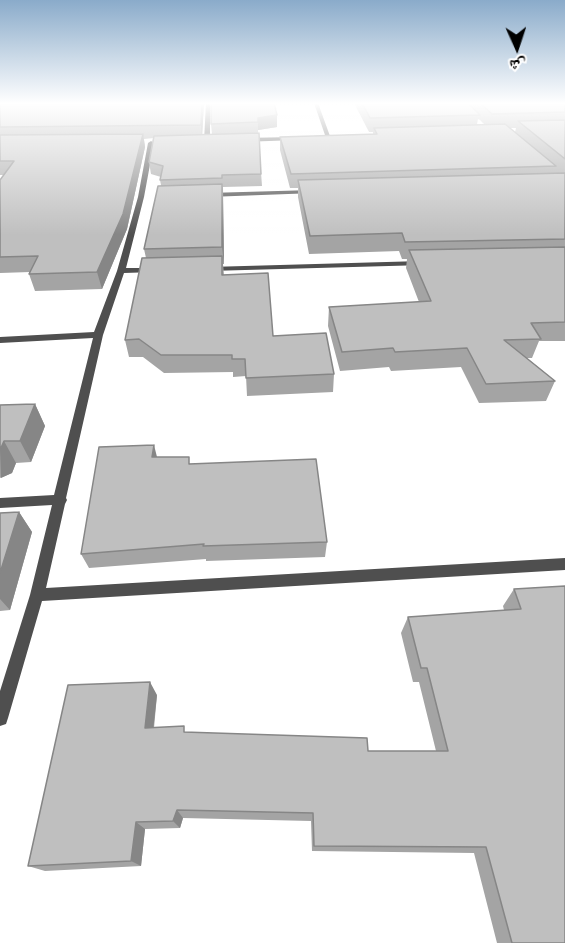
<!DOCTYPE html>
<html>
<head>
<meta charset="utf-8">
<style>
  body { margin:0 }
  #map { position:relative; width:565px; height:943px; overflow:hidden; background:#fff; font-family:Lato,"Noto Naskh Arabic",sans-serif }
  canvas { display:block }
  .north { position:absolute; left:487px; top:18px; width:60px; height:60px; -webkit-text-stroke:4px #fff; paint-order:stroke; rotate:177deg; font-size:16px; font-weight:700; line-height:24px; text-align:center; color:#000 }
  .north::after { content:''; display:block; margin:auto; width:21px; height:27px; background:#000; clip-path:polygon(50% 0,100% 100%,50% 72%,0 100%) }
</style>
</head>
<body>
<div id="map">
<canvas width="565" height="943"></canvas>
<div class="north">ش</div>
</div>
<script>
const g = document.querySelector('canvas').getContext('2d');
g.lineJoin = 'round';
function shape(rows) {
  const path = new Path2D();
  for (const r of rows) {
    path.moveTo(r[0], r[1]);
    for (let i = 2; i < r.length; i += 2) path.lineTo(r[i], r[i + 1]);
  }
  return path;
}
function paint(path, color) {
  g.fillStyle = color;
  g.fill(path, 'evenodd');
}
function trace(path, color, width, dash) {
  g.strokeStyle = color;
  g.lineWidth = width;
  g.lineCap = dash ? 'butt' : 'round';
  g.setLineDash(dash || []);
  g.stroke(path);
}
const minor = shape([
  [206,103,210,103,210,141,207,143,204,141,206,103],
  [314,103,318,103,331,139,326,138,314,103],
  [294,137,296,140,242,142,239,140,242,138,294,137],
  [151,141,154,143,144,197,126,268,155,268,159,270,155,272,124,273,103,335,66,498,67,500,65,504,46,588,565,558,565,570,42,601,8,718,6,724,0,726,0,691,30,595,52,505,0,508,0,498,54,495,93,338,0,343,0,337,94,332,117,271,138,197,148,143,151,141],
  [313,190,316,192,315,193,208,197,205,195,208,193,313,190],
  [422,261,425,261,425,265,209,271,205,269,209,267,422,261]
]);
const wall = shape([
  [0,103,204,103,202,135,212,134,211,124,277,115,277,127,258,130,262,186,223,187,224,264,223,264,224,275,273,336,334,374,333,392,247,396,246,376,233,377,233,372,164,373,143,357,129,357,125,340,146,258,144,249,161,185,160,180,161,177,151,174,149,162,154,138,144,139,145,147,127,229,102,289,35,291,29,274,30,272,0,273,0,180,4,175,0,175],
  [354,103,565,103,565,341,539,341,532,358,527,358,555,381,546,401,479,403,461,367,391,371,389,367,340,371,328,326,329,307,419,302,406,268,407,259,402,259,399,251,309,254,298,197,298,188,290,188,280,150,280,137,373,134,373,132,369,132],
  [478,119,480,120,484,124,477,124],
  [510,128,516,128,515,132],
  [35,404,45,426,31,462,16,463,12,473,0,478,0,405],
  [157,457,191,464,327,542,325,557,206,561,206,559,89,568,81,554],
  [19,512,32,532,10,610,0,611,0,513],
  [565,586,565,943,497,943,474,853,312,851,311,821,183,818,180,828,145,829,141,866,45,871,28,866,157,695,154,728,188,733,368,751,436,751,419,682,413,682,401,633,408,617,504,610,503,606,514,589]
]);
const shadedWall = shape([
  [202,103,204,103,202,138,201,125],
  [277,115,277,127,258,130,258,118],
  [143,134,145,147,127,229,102,289,97,272],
  [222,184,223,199,224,264,222,247],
  [35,404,45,426,31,462,20,441],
  [4,441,16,463,12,473,1,478,0,450],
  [154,445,158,461,152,457],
  [19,512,32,532,10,610,0,599,0,573],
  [150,682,157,695,152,740,145,728],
  [177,810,183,818,180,828,173,821],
  [136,822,145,829,141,866,131,861]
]);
const building = shape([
  [0,103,202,103,201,125,0,127,0,103],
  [211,103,274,103,277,115,258,118,258,122,211,124,211,103],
  [362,103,468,103,480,115,370,118,362,103],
  [480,103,565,103,565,112,492,114,480,103],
  [565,120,565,159,518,121,565,120],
  [505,124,556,166,291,174,280,137,377,134,374,128,505,124],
  [259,133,261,174,222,175,222,178,160,180,163,166,149,162,154,136,259,133],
  [143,134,123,214,97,272,29,274,38,256,0,257,0,180,14,161,0,161,0,135,143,134],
  [565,173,565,239,405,242,402,233,310,236,298,180,565,173],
  [222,184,222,247,144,249,158,186,222,184],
  [565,247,565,322,531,323,541,339,504,340,555,381,486,384,467,348,395,352,393,348,342,352,329,307,431,301,409,250,565,247],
  [222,256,222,275,268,273,273,336,326,333,334,374,246,378,245,359,232,359,232,355,161,355,139,339,125,340,142,258,222,256],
  [35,404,20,441,4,441,0,450,0,405,35,404],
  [154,445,152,457,189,457,189,464,316,459,327,542,203,546,204,544,81,554,99,447,154,445],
  [19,512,0,573,0,513,19,512],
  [565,586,565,943,512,943,486,847,314,846,313,813,177,810,173,821,136,822,131,861,28,866,68,685,150,682,145,728,184,726,184,732,367,738,368,751,448,751,427,668,421,668,408,617,521,609,514,589,565,586]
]);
paint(minor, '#4f4f4f');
paint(wall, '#a4a4a4');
paint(shadedWall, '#868686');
paint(building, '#bfbfbf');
trace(building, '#868686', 1.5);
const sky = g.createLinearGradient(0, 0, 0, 235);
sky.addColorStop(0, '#8aabca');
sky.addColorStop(0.44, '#fff');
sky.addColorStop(1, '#ffffff00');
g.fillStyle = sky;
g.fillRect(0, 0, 565, 235);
</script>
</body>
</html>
